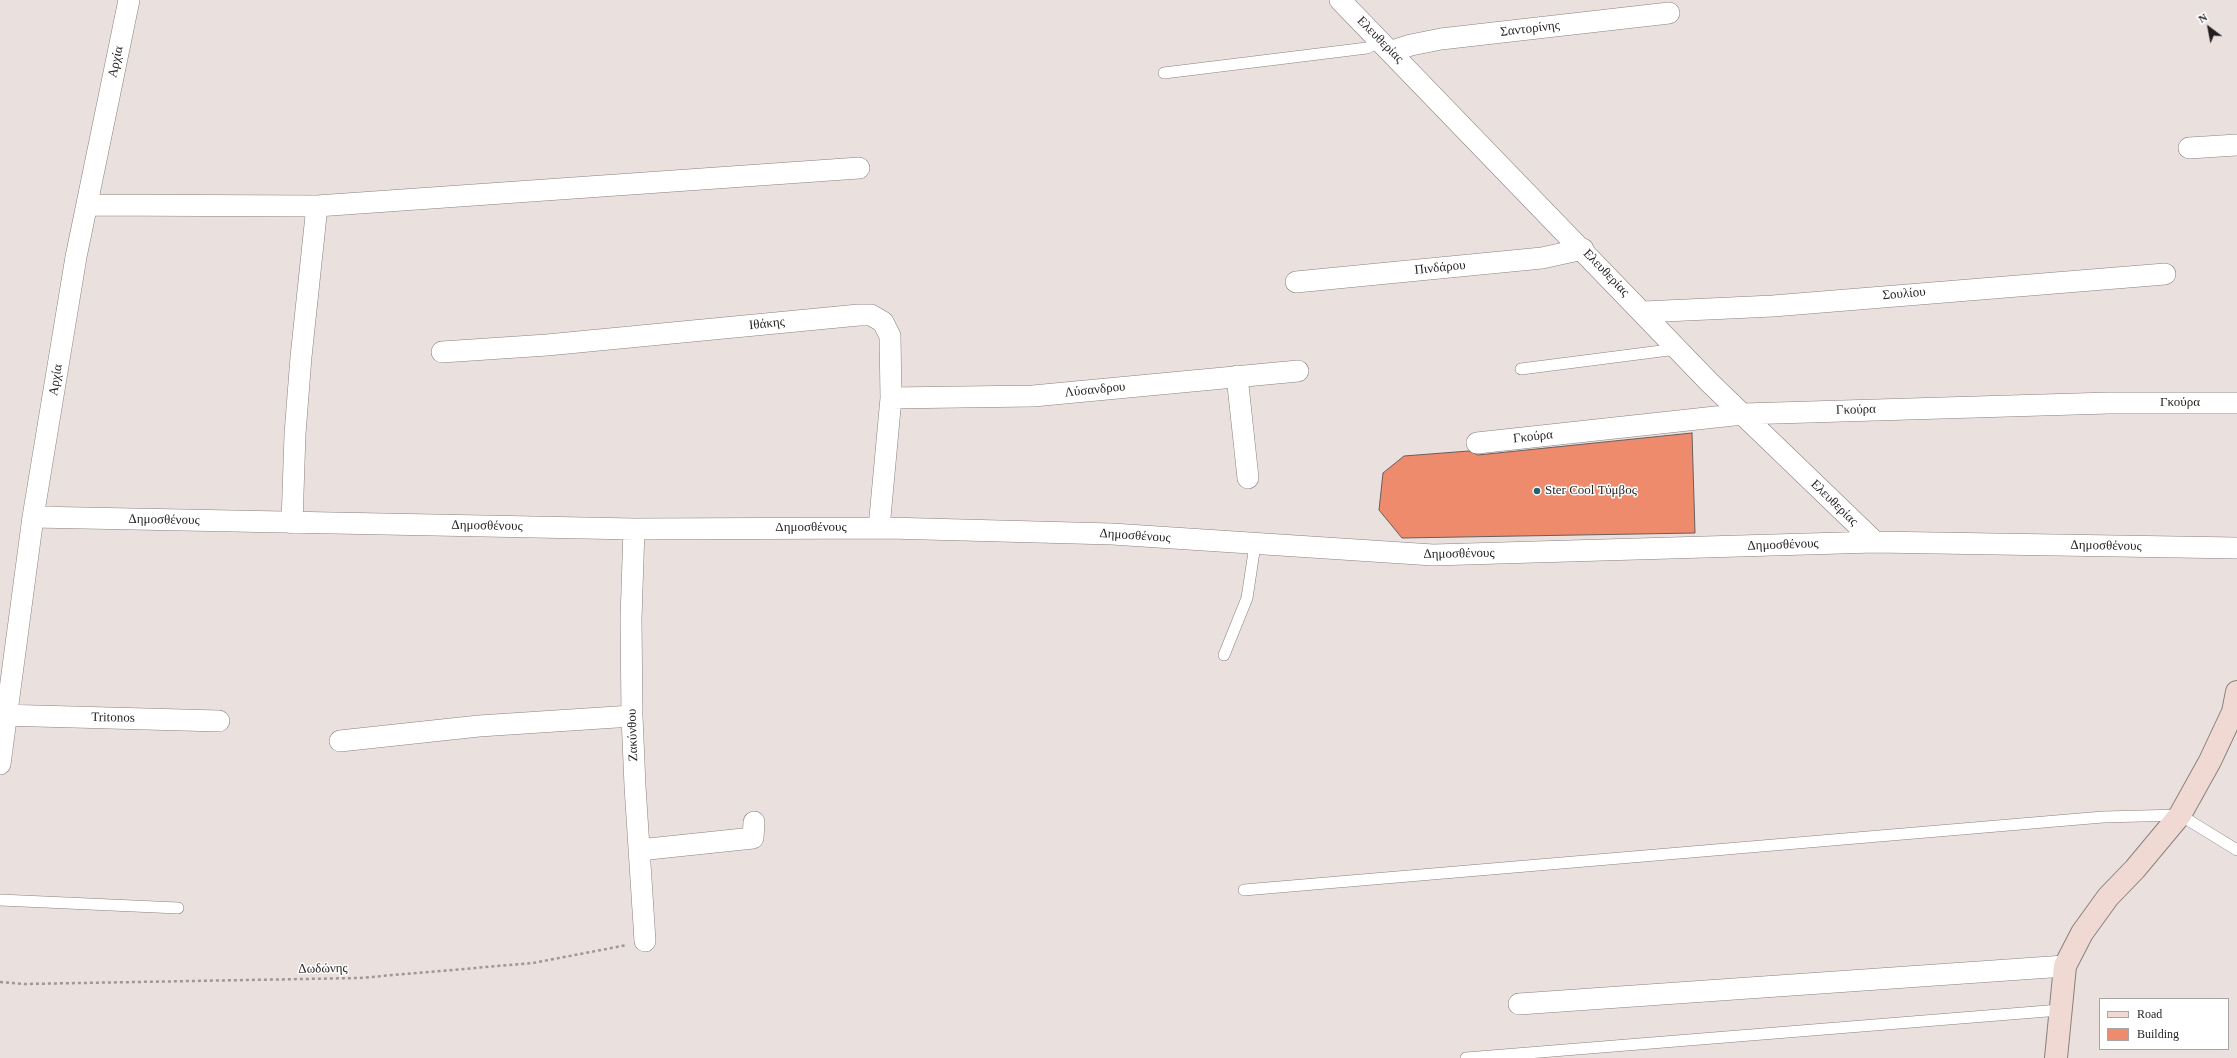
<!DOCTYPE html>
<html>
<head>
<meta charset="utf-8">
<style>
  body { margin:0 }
  #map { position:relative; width:2237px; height:1058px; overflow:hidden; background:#eae0de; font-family:Georgia,serif }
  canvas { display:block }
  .legend { position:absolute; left:2099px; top:998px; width:130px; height:52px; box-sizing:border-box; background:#fff; border:1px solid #a7a5a5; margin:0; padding:5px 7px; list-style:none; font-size:12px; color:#221f1e }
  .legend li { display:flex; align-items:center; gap:8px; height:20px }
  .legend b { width:20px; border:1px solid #a7a5a5 }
  .north { position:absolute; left:2189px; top:8px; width:40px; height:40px; -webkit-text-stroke:3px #fff; paint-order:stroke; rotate:328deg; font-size:11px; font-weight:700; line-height:16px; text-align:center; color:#221f1e }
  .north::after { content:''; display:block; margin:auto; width:14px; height:18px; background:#221f1e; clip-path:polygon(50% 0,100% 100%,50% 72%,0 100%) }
</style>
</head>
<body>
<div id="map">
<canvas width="2237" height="1058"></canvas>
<ul class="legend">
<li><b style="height:5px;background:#efd9d2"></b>Road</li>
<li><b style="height:11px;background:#ee8b6d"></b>Building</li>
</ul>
<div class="north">N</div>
</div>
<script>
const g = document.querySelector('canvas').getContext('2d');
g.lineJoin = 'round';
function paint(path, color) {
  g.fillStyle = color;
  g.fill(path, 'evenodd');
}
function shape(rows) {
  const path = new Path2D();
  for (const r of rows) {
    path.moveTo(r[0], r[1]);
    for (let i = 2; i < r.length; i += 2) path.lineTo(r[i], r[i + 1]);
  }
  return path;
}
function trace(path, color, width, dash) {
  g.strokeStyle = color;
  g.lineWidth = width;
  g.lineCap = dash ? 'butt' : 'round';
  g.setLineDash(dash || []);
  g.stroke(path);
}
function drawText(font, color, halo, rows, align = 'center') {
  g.font = font + ' Georgia,serif';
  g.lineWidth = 3;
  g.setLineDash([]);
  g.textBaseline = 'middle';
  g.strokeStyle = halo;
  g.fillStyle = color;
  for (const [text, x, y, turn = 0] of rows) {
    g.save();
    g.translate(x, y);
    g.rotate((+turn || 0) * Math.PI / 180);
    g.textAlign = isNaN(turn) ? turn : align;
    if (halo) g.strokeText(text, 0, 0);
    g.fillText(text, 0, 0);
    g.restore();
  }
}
const building = shape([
  [1692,433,1695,533,1402,538,1379,510,1383,473,1404,456,1469,451,1478,455,1692,433]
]);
const path = shape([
  [0,982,25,984,359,978,533,963,627,945]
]);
const service = shape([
  [1164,73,1367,48,1381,41],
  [1521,369,1677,349],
  [1224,655,1247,598,1255,545],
  [1244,890,2103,817,2180,815,2237,850],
  [0,900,178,908],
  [1466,1058,2060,1010]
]);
const minor = shape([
  [1340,0,1710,383,1875,542],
  [1392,51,1411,45,1441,39,1669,13],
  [2189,148,2237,145],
  [87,205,317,206,859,168],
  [1296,282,1542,258,1583,249],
  [1643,312,1773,306,2165,274],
  [442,352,547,345,859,315,871,315,883,322,890,336,891,398,879,528],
  [1237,376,1248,478],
  [891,398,1033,396,1298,371],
  [1477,443,1743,414,2109,403,2237,403],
  [33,517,634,529,888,528,1112,534,1433,555,1875,542,2237,548],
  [292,523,295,434,301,357,317,206],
  [634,529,631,619,632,716,635,786,645,941],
  [0,715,219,721],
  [340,741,479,726,632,716],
  [0,764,33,517,76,257,129,0],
  [639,850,753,838,754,822],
  [1519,1004,2065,966]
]);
const secondary = shape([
  [2056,1058,2065,966,2082,933,2108,897,2135,869,2180,815,2210,761,2233,712,2237,692]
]);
const markers = [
  [1537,491,4,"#206576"]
];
const streetNames = [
  ["Σαντορίνης",1530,29,-7],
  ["Ελευθερίας",1380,40,45],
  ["Αρχία",116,62,-78],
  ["Πινδάρου",1440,268,-6],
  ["Ελευθερίας",1606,273,46],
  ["Σουλίου",1904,294,-5],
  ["Ιθάκης",767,324,-6],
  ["Αρχία",56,380,-81],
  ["Λύσανδρου",1095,390,-6],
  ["Γκούρα",2180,403],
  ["Γκούρα",1856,410,-2],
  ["Γκούρα",1533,437,-6],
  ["Ελευθερίας",1834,503,44],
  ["Δημοσθένους",164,520,1],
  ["Δημοσθένους",487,526,1],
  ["Δημοσθένους",811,528],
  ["Δημοσθένους",1135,536,4],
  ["Δημοσθένους",1783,545,-2],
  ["Δημοσθένους",2106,546,1],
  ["Δημοσθένους",1459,554,-1],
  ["Tritonos",113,718,1],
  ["Ζακύνθου",633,735,-92],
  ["Δωδώνης",323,969,-1]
];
const poiNames = [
  ["Ster Cool Τύμβος",1545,491]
];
paint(building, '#ee8b6d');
trace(building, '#665e5c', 1);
trace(service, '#8a817e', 12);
trace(minor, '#8a817e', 22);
trace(secondary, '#8a817e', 24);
trace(path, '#9e9795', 2.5, [3, 3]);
trace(service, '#fff', 11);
trace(minor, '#fff', 21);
trace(secondary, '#efd9d2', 22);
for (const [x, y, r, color] of markers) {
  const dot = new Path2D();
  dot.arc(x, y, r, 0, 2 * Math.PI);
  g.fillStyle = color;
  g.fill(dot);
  trace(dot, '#fff', 1.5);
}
drawText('13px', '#221f1e', '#fff', streetNames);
drawText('13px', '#221f1e', '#fff', poiNames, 'left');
</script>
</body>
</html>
